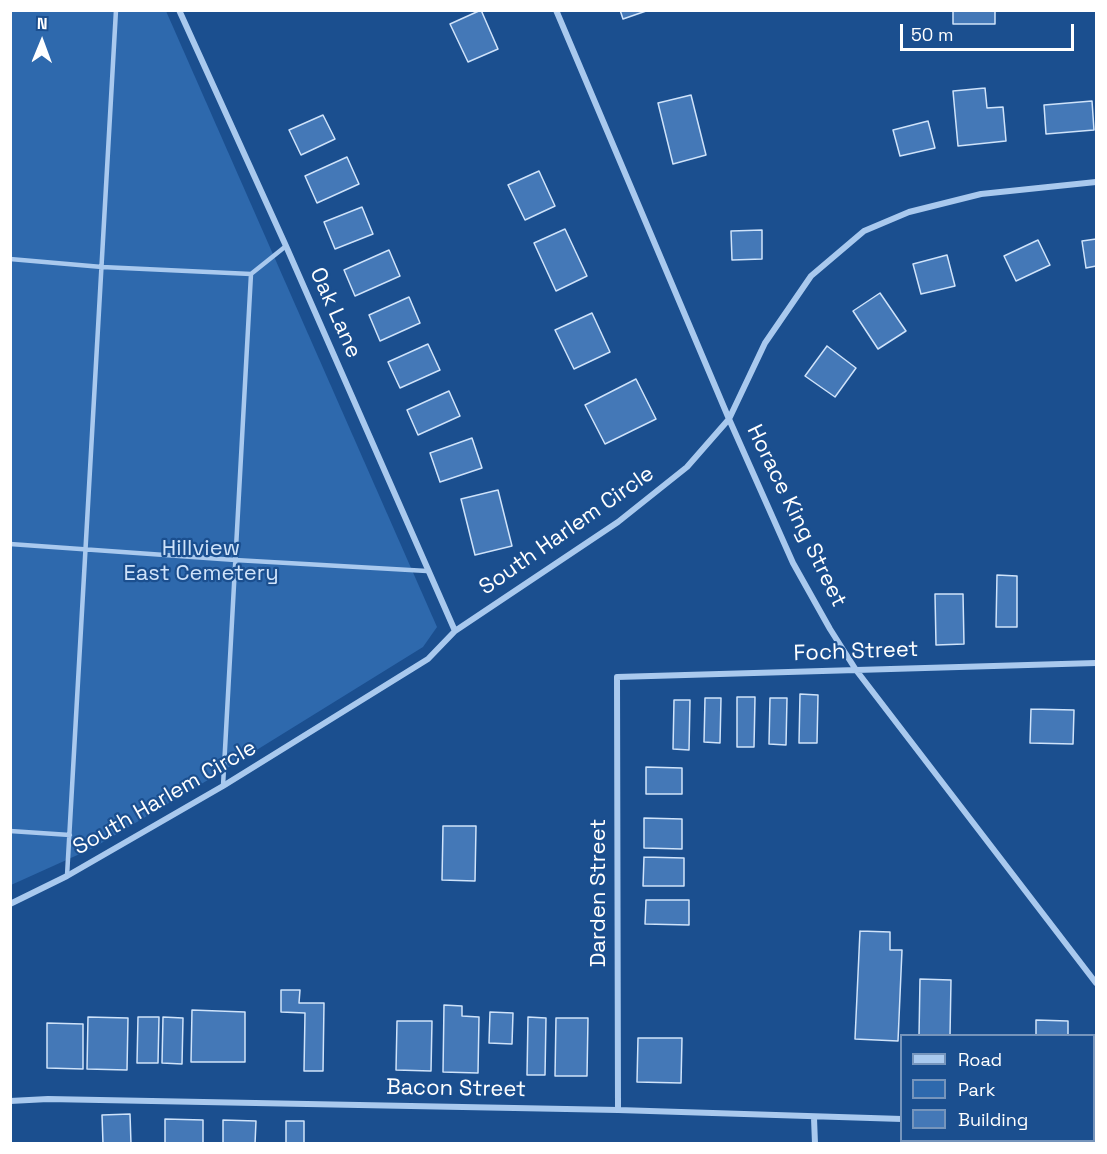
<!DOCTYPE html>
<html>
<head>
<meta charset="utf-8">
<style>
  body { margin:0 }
  #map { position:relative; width:1107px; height:1154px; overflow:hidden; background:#1b4f8f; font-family:"Space Grotesk",sans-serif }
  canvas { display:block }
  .frame { position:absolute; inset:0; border:12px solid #fff; pointer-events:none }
  .legend { position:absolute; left:900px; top:1034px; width:195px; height:108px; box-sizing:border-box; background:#1b4f8f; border:2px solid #7695bc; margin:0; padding:8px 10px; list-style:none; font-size:18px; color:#fff }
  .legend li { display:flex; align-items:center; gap:12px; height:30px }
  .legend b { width:30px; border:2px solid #7695bc }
  .north { position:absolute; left:12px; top:12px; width:60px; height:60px; -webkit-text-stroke:4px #1b4f8f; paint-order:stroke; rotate:1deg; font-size:16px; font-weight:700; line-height:24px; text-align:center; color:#fff }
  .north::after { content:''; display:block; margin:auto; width:21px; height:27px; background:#fff; clip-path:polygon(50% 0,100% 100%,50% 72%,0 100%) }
  .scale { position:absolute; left:900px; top:24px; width:174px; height:27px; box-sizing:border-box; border:3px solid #fff; border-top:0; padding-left:8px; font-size:18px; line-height:21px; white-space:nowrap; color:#fff; -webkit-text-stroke:4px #1b4f8f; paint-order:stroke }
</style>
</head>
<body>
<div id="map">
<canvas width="1107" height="1154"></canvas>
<div class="frame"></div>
<ul class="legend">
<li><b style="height:8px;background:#a9c9ee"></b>Road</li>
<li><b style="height:16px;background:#2e69ad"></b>Park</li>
<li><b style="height:16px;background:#4478b7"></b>Building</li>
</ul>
<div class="north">N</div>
<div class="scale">50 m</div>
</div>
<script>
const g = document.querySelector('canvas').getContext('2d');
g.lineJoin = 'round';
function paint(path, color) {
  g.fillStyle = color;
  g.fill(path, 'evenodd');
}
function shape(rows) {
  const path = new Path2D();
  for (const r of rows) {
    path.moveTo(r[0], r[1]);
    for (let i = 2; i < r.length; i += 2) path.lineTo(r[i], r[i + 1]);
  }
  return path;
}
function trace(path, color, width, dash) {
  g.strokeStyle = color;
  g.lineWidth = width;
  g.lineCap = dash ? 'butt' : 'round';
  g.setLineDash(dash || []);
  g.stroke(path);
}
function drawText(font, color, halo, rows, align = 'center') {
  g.font = font + ' "Space Grotesk",sans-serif';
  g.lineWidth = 4.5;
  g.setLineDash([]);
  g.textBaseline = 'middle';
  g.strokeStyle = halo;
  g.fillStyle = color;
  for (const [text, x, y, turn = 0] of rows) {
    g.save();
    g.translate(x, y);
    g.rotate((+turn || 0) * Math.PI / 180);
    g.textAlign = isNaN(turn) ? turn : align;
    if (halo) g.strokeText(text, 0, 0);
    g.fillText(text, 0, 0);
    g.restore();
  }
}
const green = shape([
  [11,11,166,11,437,627,423,647,213,777,93,848,11,885]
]);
const building = shape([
  [481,10,498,49,468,62,450,24,481,10],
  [620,10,649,10,623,19,620,10],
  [953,10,995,10,995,24,953,24,953,10],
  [985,88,987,108,1003,107,1006,141,958,146,953,91,985,88],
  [691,95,706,155,673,164,658,103,691,95],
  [1092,101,1094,130,1046,134,1044,105,1092,101],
  [323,115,335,139,301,155,289,130,323,115],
  [928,121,935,148,900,156,893,130,928,121],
  [347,157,359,184,317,203,305,176,347,157],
  [539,171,555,206,525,220,508,185,539,171],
  [362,207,373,234,335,249,324,222,362,207],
  [565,229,587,276,556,291,534,243,565,229],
  [762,230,762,259,732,260,731,231,762,230],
  [1096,239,1096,266,1086,268,1082,241,1096,239],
  [1038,240,1050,265,1016,281,1004,256,1038,240],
  [389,250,400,276,355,296,344,270,389,250],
  [947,255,955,286,921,294,913,264,947,255],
  [880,293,906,331,878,349,853,311,880,293],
  [409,297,420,323,380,341,369,315,409,297],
  [592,313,610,352,574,369,555,330,592,313],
  [428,344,440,370,400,388,388,362,428,344],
  [827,346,856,368,835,397,805,376,827,346],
  [636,379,656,419,605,444,585,405,636,379],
  [449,391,460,416,418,435,407,410,449,391],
  [472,438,482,468,440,482,430,453,472,438],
  [498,490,512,546,475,555,461,499,498,490],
  [997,575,1017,576,1017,627,996,627,997,575],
  [935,594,963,594,964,644,936,645,935,594],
  [800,694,818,695,817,743,799,743,800,694],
  [737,697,755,697,754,747,737,747,737,697],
  [705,698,721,698,720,743,704,742,705,698],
  [770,698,787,698,786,745,769,744,770,698],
  [674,700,690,700,689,750,673,749,674,700],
  [1031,709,1074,710,1073,744,1030,743,1031,709],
  [646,767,682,768,682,794,646,794,646,767],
  [644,818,682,819,682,849,644,848,644,818],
  [443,826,476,826,475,881,442,880,443,826],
  [644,857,684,858,684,886,643,886,644,857],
  [646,900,689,900,689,925,645,924,646,900],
  [860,931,890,932,890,950,902,950,898,1041,855,1039,860,931],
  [920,979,951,980,950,1036,919,1036,920,979],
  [281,990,300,990,299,1003,324,1003,323,1071,304,1071,305,1013,281,1012,281,990],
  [444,1005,462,1006,462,1016,479,1017,478,1073,443,1072,444,1005],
  [192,1010,245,1012,245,1062,191,1062,192,1010],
  [490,1012,513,1013,512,1044,489,1043,490,1012],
  [88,1017,128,1018,127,1070,87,1069,88,1017],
  [138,1017,159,1017,158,1063,137,1063,138,1017],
  [163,1017,183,1018,182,1064,162,1063,163,1017],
  [528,1017,546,1018,545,1075,527,1075,528,1017],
  [556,1018,588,1018,587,1076,555,1076,556,1018],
  [1036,1020,1068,1021,1068,1036,1036,1036,1036,1020],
  [397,1021,432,1021,431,1071,396,1070,397,1021],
  [47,1023,83,1024,83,1069,47,1068,47,1023],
  [638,1038,682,1038,681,1083,637,1082,638,1038],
  [130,1114,131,1144,103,1144,102,1115,130,1114],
  [165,1119,203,1120,203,1144,165,1144,165,1119],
  [223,1120,256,1121,255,1144,223,1144,223,1120],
  [286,1121,304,1121,304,1144,286,1144,286,1121],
  [988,1140,1041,1140,1041,1144,989,1144,988,1140]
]);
const service = shape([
  [10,259,102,267,251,274,286,246],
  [10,544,235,560,427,571],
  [223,786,251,274],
  [10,831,70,835],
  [67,876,116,10]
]);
const minor = shape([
  [179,10,286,246,455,631],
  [556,10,729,419,793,563,830,629,856,670,1096,983],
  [10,904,67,876,223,786,428,659,455,631,618,522,687,467,729,419,765,343,811,276,864,231,909,212,981,194,1096,182],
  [10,1101,48,1099,618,1110,902,1119],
  [1094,1109,1096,1103],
  [618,1110,617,677,1096,663],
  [814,1118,815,1144]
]);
const streetNames = [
  ["Oak Lane",335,313,66],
  ["Horace King Street",796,516,64],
  ["South Harlem Circle",567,531,-35],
  ["Foch Street",856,652,-2],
  ["South Harlem Circle",165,798,-30],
  ["Darden Street",599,893,-90],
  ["Bacon Street",456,1089,1]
];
const parkNames = [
  ["Hillview",201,549],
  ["East Cemetery",201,574]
];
paint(green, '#2e69ad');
paint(building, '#4478b7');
trace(building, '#cfe3fa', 1.5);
trace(service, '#a9c9ee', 4.5);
trace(minor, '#a9c9ee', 6);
drawText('22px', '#fff', '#1b4f8f', streetNames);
drawText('22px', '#cfe3fa', '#1b4f8f', parkNames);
</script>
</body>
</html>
